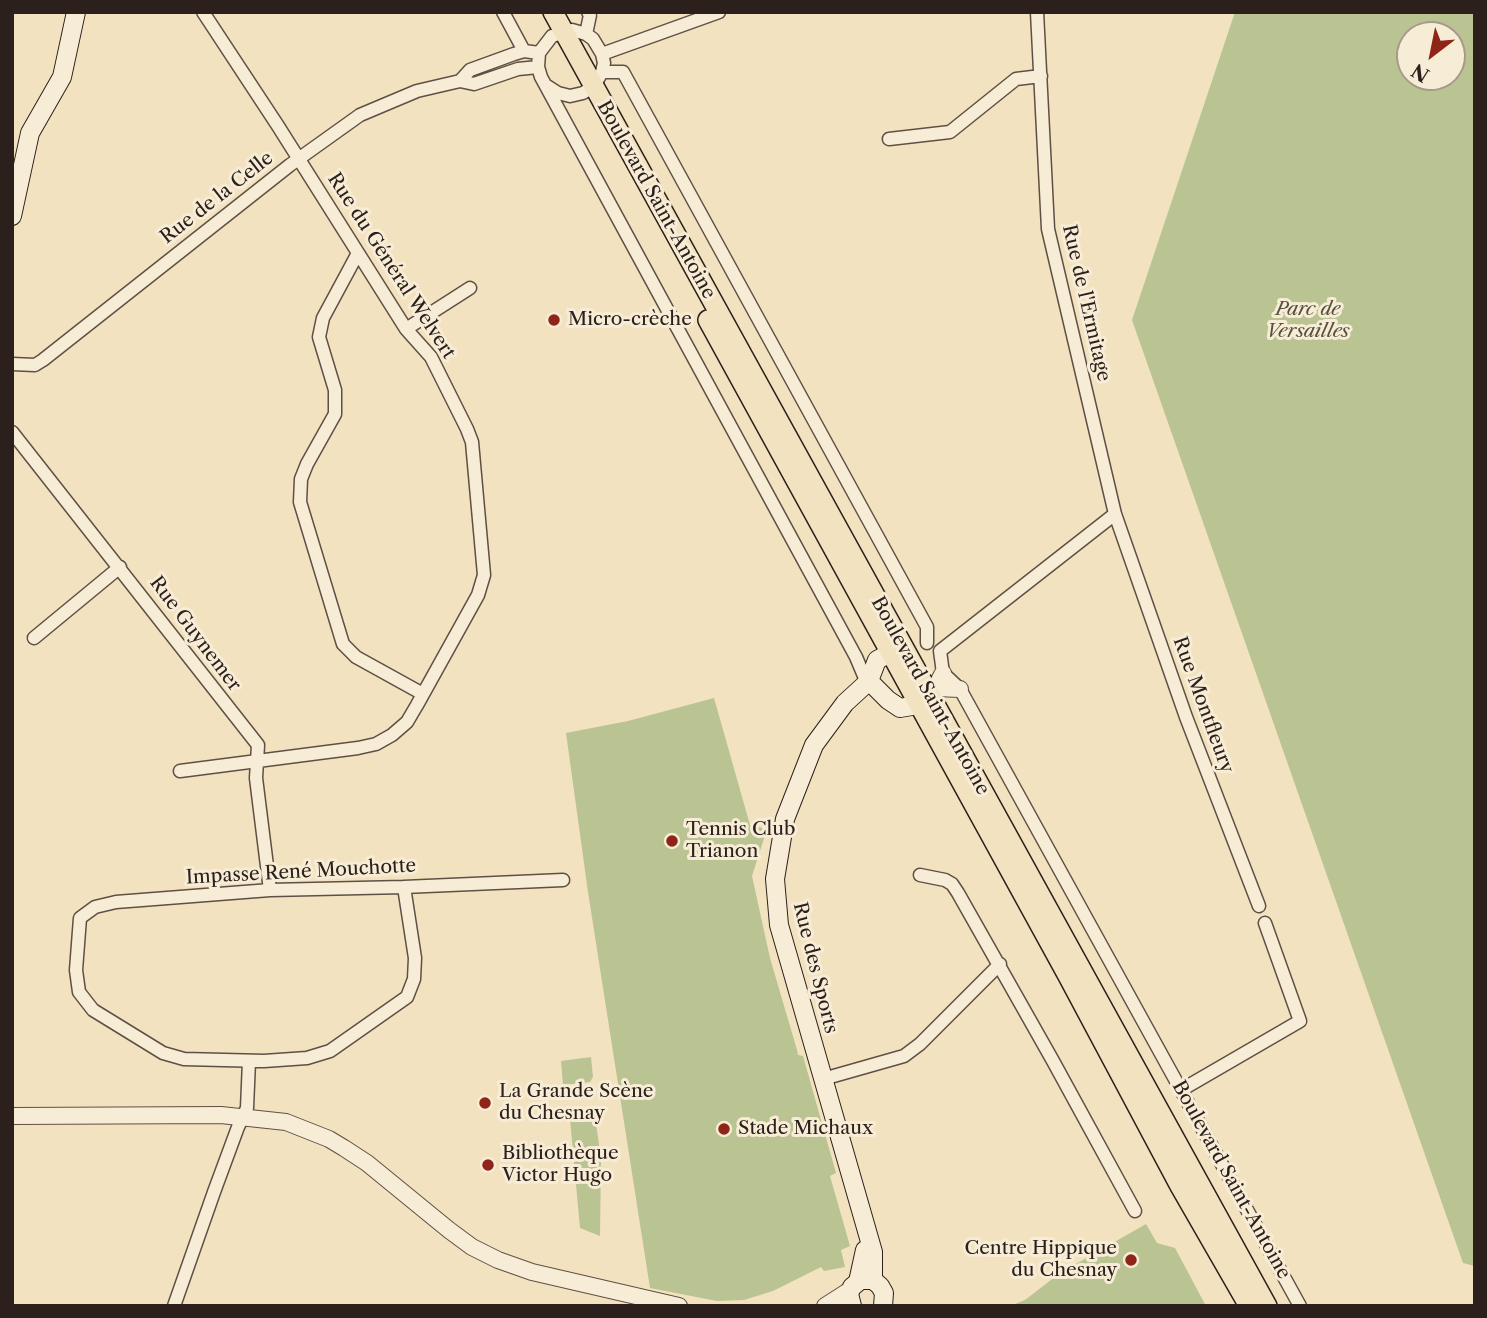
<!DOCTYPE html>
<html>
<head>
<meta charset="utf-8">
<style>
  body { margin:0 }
  #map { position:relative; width:1487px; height:1318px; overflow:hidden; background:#f3e2bf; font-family:"Libre Caslon Text",serif }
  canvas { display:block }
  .frame { position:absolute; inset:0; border:14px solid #2c201c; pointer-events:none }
  .north { position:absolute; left:1396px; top:21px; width:70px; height:70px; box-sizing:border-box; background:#f7ecd5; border:2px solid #a69a8b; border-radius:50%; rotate:212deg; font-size:19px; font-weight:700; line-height:28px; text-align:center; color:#2c201c }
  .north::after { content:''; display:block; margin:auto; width:24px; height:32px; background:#8f2418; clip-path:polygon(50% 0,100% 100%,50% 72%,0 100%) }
</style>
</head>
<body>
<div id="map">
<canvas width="1487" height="1318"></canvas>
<div class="frame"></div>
<div class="north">N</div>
</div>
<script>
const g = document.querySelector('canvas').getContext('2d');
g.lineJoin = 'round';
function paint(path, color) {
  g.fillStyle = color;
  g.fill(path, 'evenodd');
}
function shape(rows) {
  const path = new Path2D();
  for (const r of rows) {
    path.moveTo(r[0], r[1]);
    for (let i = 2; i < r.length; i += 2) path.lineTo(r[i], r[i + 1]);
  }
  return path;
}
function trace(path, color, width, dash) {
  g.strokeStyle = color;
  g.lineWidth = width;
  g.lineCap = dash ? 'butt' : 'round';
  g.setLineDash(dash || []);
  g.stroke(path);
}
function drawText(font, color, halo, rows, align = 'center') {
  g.font = font + ' "Libre Caslon Text",serif';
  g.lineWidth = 6;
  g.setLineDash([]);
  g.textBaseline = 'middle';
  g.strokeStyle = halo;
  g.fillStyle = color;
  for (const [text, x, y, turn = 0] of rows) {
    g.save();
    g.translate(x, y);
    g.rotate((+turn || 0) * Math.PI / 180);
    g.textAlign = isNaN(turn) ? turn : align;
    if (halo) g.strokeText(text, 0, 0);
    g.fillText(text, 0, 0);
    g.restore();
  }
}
const green = shape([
  [1235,12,1475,12,1475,1266,1463,1263,1132,320],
  [1410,35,1452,35,1452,77,1410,77],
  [714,698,750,825,767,829,752,876,770,958,797,1050,798,1055,803,1056,836,1173,830,1176,850,1246,841,1250,845,1267,824,1271,821,1267,773,1291,744,1300,717,1301,650,1288,588,892,566,733,628,721],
  [591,1057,593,1077,590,1082,563,1085,561,1061],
  [594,1109,601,1159,600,1236,580,1228,570,1119],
  [1146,1224,1157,1243,1175,1248,1206,1306,1010,1306,1025,1300,1060,1273]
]);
const minor = shape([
  [503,12,524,51],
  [1037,12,1048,229,1115,514,1186,717,1259,906],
  [586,34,590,15,588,12],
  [602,54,719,12],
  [602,72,623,72,927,627,927,643],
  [460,81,470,70,514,54,524,51,539,53],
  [547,86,558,93,570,96,583,93,594,86,602,72,604,63,602,54,593,39,586,34,572,30,552,36,539,53,538,67,541,77,856,657,867,683],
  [889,139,950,132,1016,79,1041,76],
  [358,253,323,318,319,337,335,390,335,414,307,464,301,479,300,502,343,644,356,657,423,694],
  [406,329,470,288],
  [12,364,35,365,43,360,290,165,360,115,417,91,460,81,474,84,518,69,538,67],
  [12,432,258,745,256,778,270,890],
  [34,638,120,567],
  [940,651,943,673,960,689,1300,1306],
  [940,651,1115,514],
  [180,771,358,748,376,744,392,735,407,722,417,705,478,595,484,575,472,442,467,429,431,357,406,329,278,126,203,12],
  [920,875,945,880,952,884,958,893,1053,1061,1135,1211],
  [404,887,415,958,414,979,407,997,330,1051,307,1058,264,1061,184,1059,163,1053,93,1010,79,992,76,970,80,918,95,907,116,902,270,890,404,887,563,880],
  [823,1079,904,1056,920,1044,1000,964],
  [1181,1090,1300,1021,1265,923],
  [174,1306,214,1192,238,1127,247,1108,249,1061]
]);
const tertiary = shape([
  [936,688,960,689],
  [923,703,930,698,943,673],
  [12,1116,221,1115,286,1122,329,1139,344,1148,367,1163,449,1230,472,1247,498,1260,532,1272,679,1306],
  [825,1306,850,1290]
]);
const secondary = shape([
  [12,216,30,133,62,77,76,12],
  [869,681,888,700,900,708,918,705],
  [861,1280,873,1280,880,1286,884,1293,883,1306],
  [873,1280,873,1252,779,925,775,879,785,819,814,745,845,703,869,681,877,660,903,646],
  [852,1306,849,1294,852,1287,858,1282,865,1250]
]);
const primary = shape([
  [553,12,1267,1306],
  [708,320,1068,976,1180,1186,1249,1306]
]);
const markers = [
  [554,320,7,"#8f2418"],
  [672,841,7,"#8f2418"],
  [485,1103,7,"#8f2418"],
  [724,1129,7,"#8f2418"],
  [488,1165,7,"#8f2418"],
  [1131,1260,7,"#8f2418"]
];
const streetNames = [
  ["Rue de la Celle",217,198,-38],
  ["Boulevard Saint-Antoine",656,200,61],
  ["Rue du Général Welvert",391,266,57],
  ["Rue de l'Ermitage",1086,303,77],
  ["Rue Guynemer",195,634,53],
  ["Boulevard Saint-Antoine",930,696,61],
  ["Rue Montfleury",1203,705,70],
  ["Impasse René Mouchotte",301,872,-3],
  ["Rue des Sports",815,968,76],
  ["Boulevard Saint-Antoine",1231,1180,61]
];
const parkNames = [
  ["Parc de",1308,310],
  ["Versailles",1308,332]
];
const poiNames = [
  ["Micro-crèche",568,320],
  ["Tennis Club",686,830],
  ["Trianon",686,852],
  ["La Grande Scène",499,1092],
  ["du Chesnay",499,1114],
  ["Stade Michaux",738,1129],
  ["Bibliothèque",502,1154],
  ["Victor Hugo",502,1176],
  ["Centre Hippique",1117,1249,"right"],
  ["du Chesnay",1117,1271,"right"]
];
paint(green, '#bac392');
trace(minor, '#5e5045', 15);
trace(tertiary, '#5e5045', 18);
trace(secondary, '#2c201c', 20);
trace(primary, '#2c201c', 22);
trace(minor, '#f7ecd5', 12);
trace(tertiary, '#f7ecd5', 16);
trace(secondary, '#f7ecd5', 18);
trace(primary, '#f3e2bf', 19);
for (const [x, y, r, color] of markers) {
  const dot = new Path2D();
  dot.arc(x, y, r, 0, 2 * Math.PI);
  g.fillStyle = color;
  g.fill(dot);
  trace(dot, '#f7ecd5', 2.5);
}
drawText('19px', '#2c201c', '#f7ecd5', streetNames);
drawText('italic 19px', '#57513f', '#f7ecd5', parkNames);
drawText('19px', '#2c201c', '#f7ecd5', poiNames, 'left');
</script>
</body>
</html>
